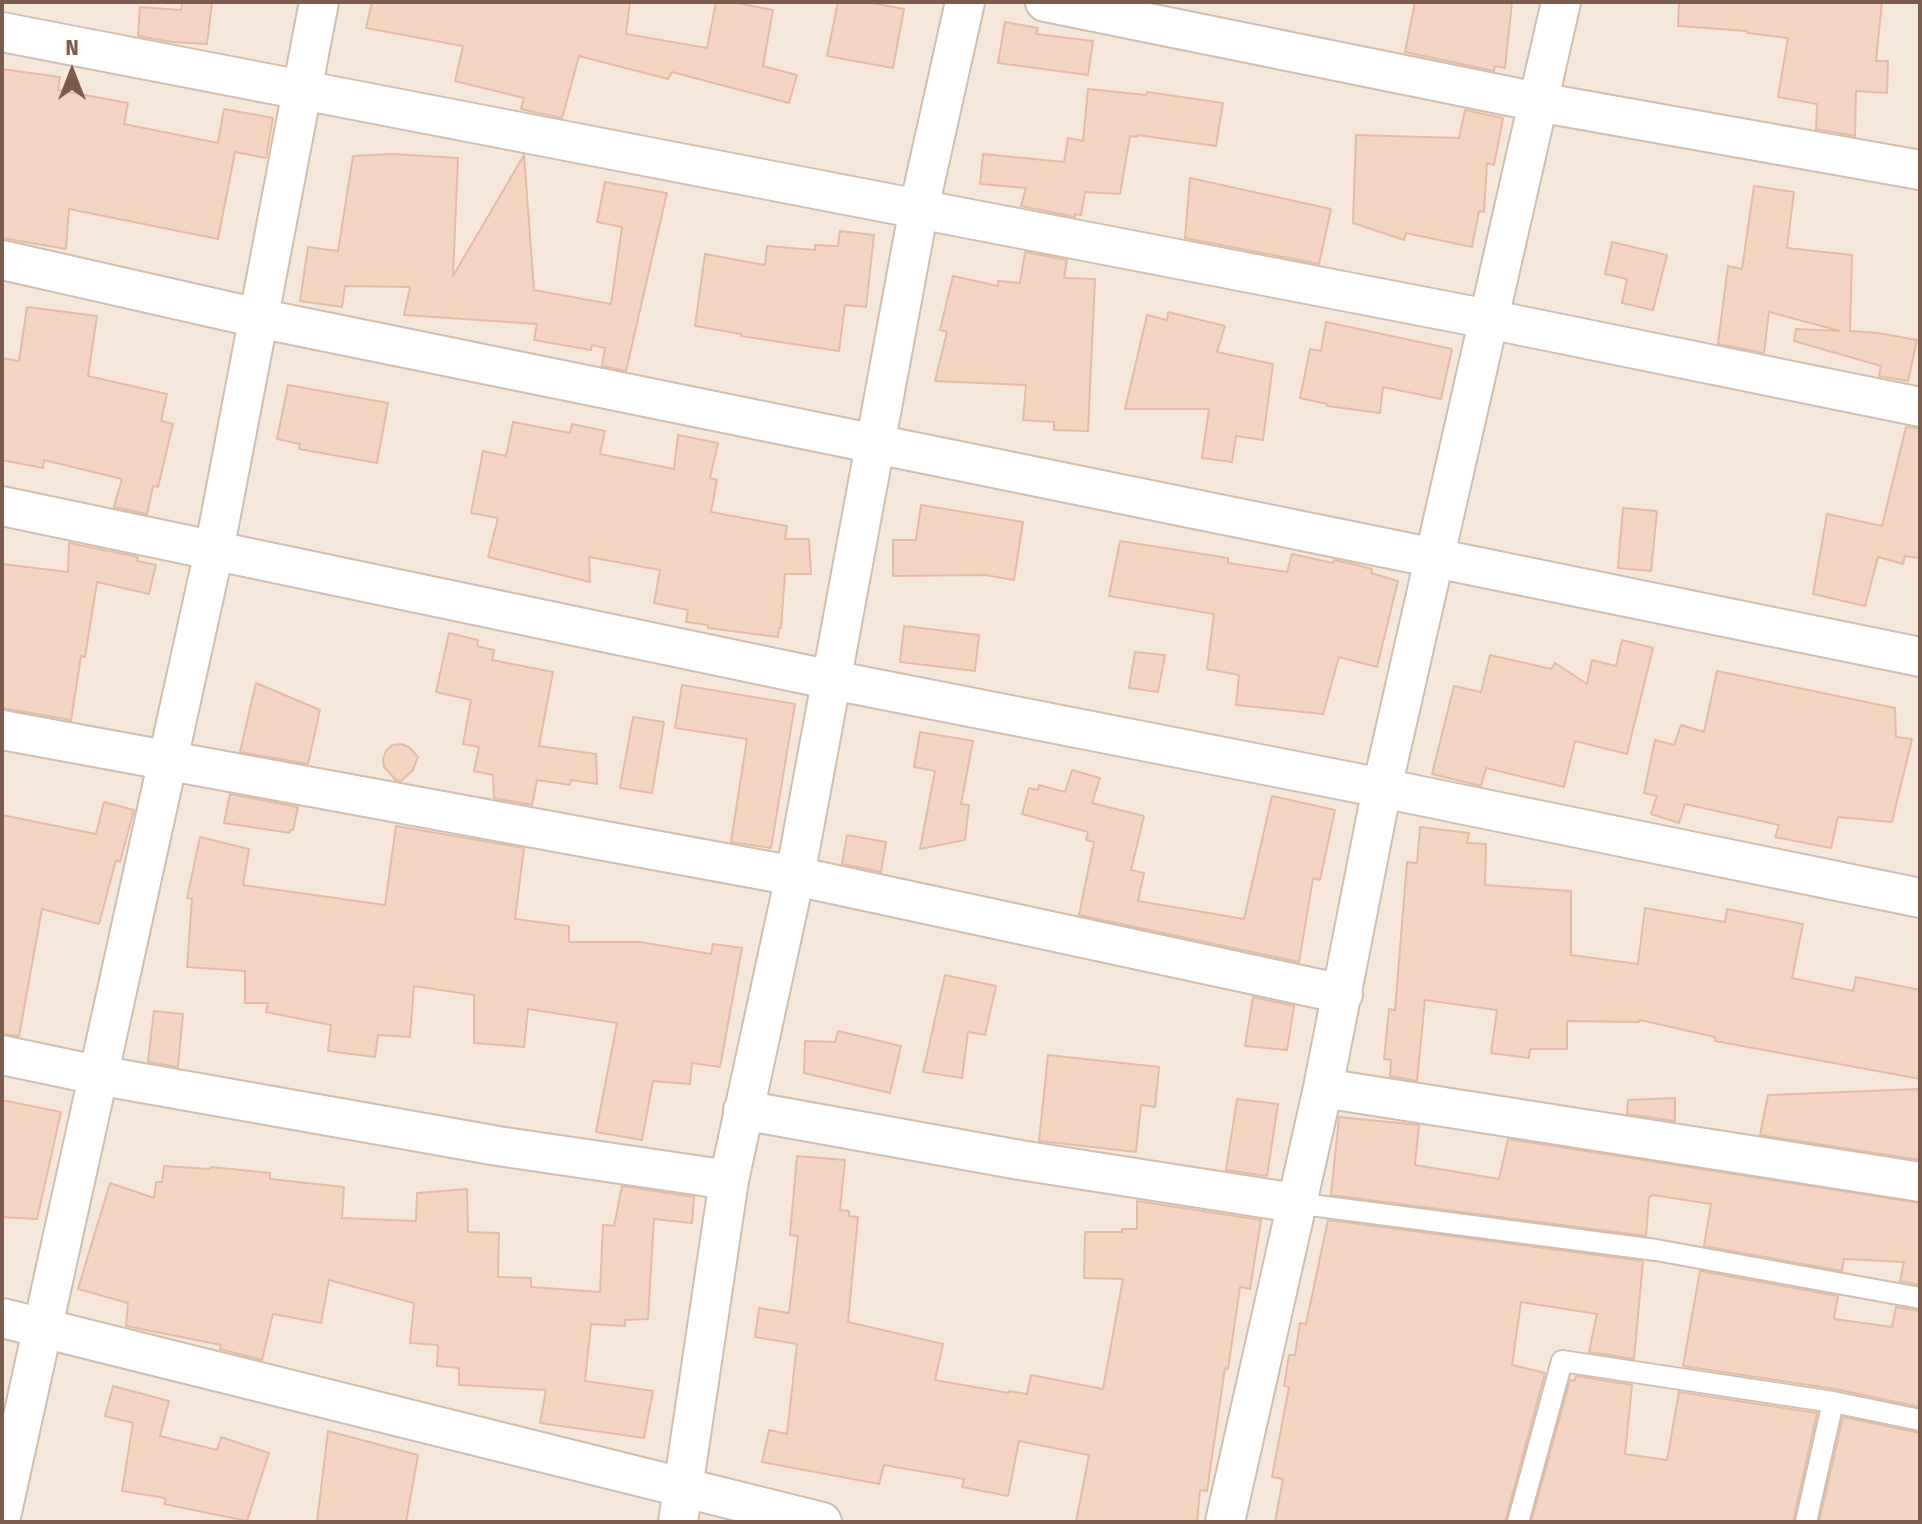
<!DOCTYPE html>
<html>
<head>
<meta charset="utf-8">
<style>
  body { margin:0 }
  #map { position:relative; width:1922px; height:1524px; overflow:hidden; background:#fdf6ec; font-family:"Fira Sans Condensed",sans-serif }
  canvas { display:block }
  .frame { position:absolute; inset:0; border:4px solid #7a5c4d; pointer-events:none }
  .north { position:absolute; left:32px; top:32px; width:80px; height:80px; -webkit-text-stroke:6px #fffaf3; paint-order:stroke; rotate:0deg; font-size:22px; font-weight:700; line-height:32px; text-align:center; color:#7a5c4d }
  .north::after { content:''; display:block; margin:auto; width:28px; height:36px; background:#7a5c4d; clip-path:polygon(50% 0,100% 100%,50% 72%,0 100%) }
</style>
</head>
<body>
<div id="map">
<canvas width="1922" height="1524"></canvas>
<div class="frame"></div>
<div class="north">N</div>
</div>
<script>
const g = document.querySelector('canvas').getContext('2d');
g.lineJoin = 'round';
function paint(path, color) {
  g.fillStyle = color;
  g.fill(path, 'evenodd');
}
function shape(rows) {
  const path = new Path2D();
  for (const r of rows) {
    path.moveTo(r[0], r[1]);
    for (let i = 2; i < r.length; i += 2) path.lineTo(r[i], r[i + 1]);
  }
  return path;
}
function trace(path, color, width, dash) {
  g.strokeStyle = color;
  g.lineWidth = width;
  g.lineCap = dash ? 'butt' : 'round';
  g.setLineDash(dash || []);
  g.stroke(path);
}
const residential = shape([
  [2,2,1920,2,1920,1522,2,1522]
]);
const building = shape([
  [182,2,212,2,207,44,172,42,138,36,140,7,181,10,182,2],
  [372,2,630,2,626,34,707,48,716,2,732,2,773,10,763,66,797,75,789,103,672,72,668,79,579,56,562,118,521,109,524,98,455,81,463,46,366,28,372,2],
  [838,2,867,2,904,9,893,68,827,56,838,2],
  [1415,2,1512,2,1505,68,1495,66,1494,71,1405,52,1415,2],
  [1679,2,1882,2,1876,61,1888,61,1887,93,1856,91,1855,136,1816,129,1817,104,1778,97,1788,38,1747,33,1747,31,1678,26,1679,2],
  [1005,22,1038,28,1036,34,1093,41,1088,75,998,63,1005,22],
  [2,69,60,77,58,90,128,103,124,124,218,143,224,109,273,118,266,158,235,152,218,239,69,209,66,249,2,238,2,69],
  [1088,89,1146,95,1147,92,1223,103,1216,146,1137,135,1137,137,1130,136,1120,194,1085,192,1081,215,1075,214,1075,217,1021,206,1026,188,980,184,983,154,1064,162,1068,138,1083,141,1088,89],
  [1465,110,1503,118,1494,165,1487,163,1484,212,1479,211,1472,247,1406,233,1404,240,1353,223,1356,135,1459,138,1465,110],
  [392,154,458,158,453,276,524,155,534,290,611,304,622,227,597,222,605,182,667,193,626,371,602,366,605,348,592,345,591,350,534,340,537,324,404,315,410,287,345,286,342,307,300,301,308,247,338,251,353,156,392,154],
  [1190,178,1331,209,1319,264,1185,238,1190,178],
  [1754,186,1794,192,1787,248,1852,255,1850,331,1878,333,1917,340,1908,381,1879,376,1881,366,1794,341,1796,329,1840,331,1769,312,1764,353,1718,344,1728,266,1742,269,1754,186],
  [840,231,874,235,866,307,845,305,839,351,741,336,741,334,695,326,705,254,765,265,767,246,815,250,815,245,838,246,840,231],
  [1612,242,1667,255,1653,310,1622,303,1627,279,1605,274,1612,242],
  [1025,252,1067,260,1064,278,1095,279,1088,431,1054,430,1054,422,1023,420,1026,385,935,381,947,332,940,330,953,276,998,286,998,281,1020,283,1025,252],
  [27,307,97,316,88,376,167,394,161,421,173,424,158,487,153,486,147,514,114,507,122,479,44,460,43,468,2,460,2,358,19,361,27,307],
  [1168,312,1225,326,1217,352,1273,364,1263,440,1236,436,1232,462,1202,458,1209,409,1125,409,1147,315,1167,320,1168,312],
  [1326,322,1452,349,1441,399,1383,387,1380,413,1327,406,1327,404,1300,398,1310,349,1321,351,1326,322],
  [288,385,388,403,377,463,299,449,300,444,277,439,288,385],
  [513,422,570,433,572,424,605,431,600,454,674,469,678,435,718,443,710,478,717,480,711,512,787,526,785,539,809,539,811,574,785,574,781,628,779,628,778,637,708,628,708,625,686,622,688,610,654,603,660,570,589,557,590,582,488,557,498,518,471,513,483,451,506,456,513,422],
  [1906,427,1920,428,1920,558,1905,556,1903,564,1878,557,1865,606,1813,594,1827,514,1882,526,1906,427],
  [921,505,1023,522,1014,580,985,575,893,576,893,540,916,540,921,505],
  [1623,508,1657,511,1651,571,1618,568,1623,508],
  [1120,541,1228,558,1228,563,1287,572,1292,554,1333,563,1334,560,1357,565,1372,569,1371,573,1398,581,1377,667,1339,657,1323,714,1236,705,1239,675,1207,669,1214,614,1109,596,1120,541],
  [69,543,138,557,137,561,156,565,149,594,97,582,85,657,81,656,71,720,2,708,2,564,68,572,69,543],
  [904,626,979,635,975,671,900,662,904,626],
  [449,633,478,640,477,646,494,650,492,660,553,672,539,746,596,754,597,784,571,780,570,785,537,780,532,805,494,798,493,775,474,771,479,747,463,744,471,700,436,692,449,633],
  [1622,640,1653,648,1627,754,1575,741,1564,787,1486,768,1481,786,1432,774,1454,686,1481,692,1490,655,1551,669,1555,663,1587,684,1592,660,1616,666,1622,640],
  [1135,652,1165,655,1158,692,1129,688,1135,652],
  [1717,671,1895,708,1896,737,1912,739,1892,822,1838,817,1831,848,1775,837,1779,825,1685,804,1679,823,1651,814,1657,796,1644,793,1655,740,1674,745,1681,725,1704,732,1717,671],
  [256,683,320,710,308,764,240,752,256,683],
  [682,685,795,704,771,848,731,842,747,739,675,728,682,685],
  [633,717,664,722,652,793,620,788,633,717],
  [920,732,973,741,961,804,969,805,965,840,920,849,935,771,914,767,920,732],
  [401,744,409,747,418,757,413,770,401,781,396,780,384,767,383,759,386,751,392,745,401,744],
  [1072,770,1100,778,1092,803,1144,816,1131,870,1144,873,1138,901,1244,919,1272,796,1335,810,1320,880,1313,878,1299,962,1079,915,1094,842,1086,840,1088,832,1022,814,1029,788,1038,790,1039,785,1065,792,1072,770],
  [230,794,298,807,293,830,290,830,290,833,224,823,230,794],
  [104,802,134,810,120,862,116,860,99,924,42,909,19,1036,2,1034,2,815,96,834,104,802],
  [396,826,524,848,515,919,569,926,569,942,640,942,711,954,713,944,742,948,720,1067,692,1063,690,1084,653,1081,642,1140,596,1132,617,1023,528,1009,524,1047,474,1043,474,995,414,986,410,1037,378,1035,375,1057,328,1051,331,1025,266,1012,268,1003,245,1003,245,971,187,967,192,899,187,898,200,837,249,849,243,885,385,905,396,826],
  [1420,827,1469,833,1467,843,1486,844,1485,885,1571,891,1571,955,1638,964,1645,908,1725,922,1727,909,1803,924,1792,978,1853,991,1856,977,1920,990,1920,1079,1715,1041,1715,1037,1640,1020,1639,1022,1567,1021,1567,1049,1530,1049,1529,1058,1491,1053,1497,1010,1425,1000,1417,1081,1390,1076,1391,1060,1384,1059,1389,1009,1395,1010,1407,862,1417,863,1420,827],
  [847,835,886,842,881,872,842,864,847,835],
  [945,975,996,986,985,1035,968,1032,962,1078,923,1072,945,975],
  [1253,997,1294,1006,1287,1050,1245,1046,1253,997],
  [154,1011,183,1014,178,1067,148,1062,154,1011],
  [838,1031,901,1046,890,1093,804,1073,805,1041,835,1042,838,1031],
  [1048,1055,1159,1067,1155,1107,1141,1105,1136,1152,1039,1141,1048,1055],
  [1920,1089,1920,1160,1760,1135,1768,1095,1920,1089],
  [1675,1098,1675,1121,1627,1114,1628,1100,1675,1098],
  [1237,1099,1278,1104,1267,1176,1226,1170,1237,1099],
  [2,1100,61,1112,37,1219,2,1217,2,1100],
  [1339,1117,1419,1125,1415,1165,1499,1179,1508,1139,1920,1203,1920,1285,1900,1281,1904,1262,1844,1259,1842,1271,1704,1246,1711,1204,1653,1195,1649,1197,1646,1236,1331,1195,1339,1117],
  [797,1156,845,1160,840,1210,849,1211,849,1216,858,1217,848,1322,943,1344,935,1380,1009,1393,1009,1391,1027,1394,1031,1375,1103,1389,1123,1279,1084,1278,1085,1232,1122,1232,1122,1229,1137,1229,1137,1201,1261,1220,1250,1289,1240,1287,1228,1369,1225,1368,1207,1491,1200,1490,1197,1522,1076,1522,1089,1455,1019,1441,1008,1496,962,1487,964,1479,884,1465,879,1484,762,1462,769,1430,787,1434,797,1344,755,1337,759,1308,789,1313,798,1236,790,1235,797,1156],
  [164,1166,210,1169,211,1167,270,1173,270,1179,344,1187,342,1218,416,1221,417,1193,467,1189,468,1232,499,1233,498,1277,531,1278,531,1287,600,1292,603,1225,614,1226,622,1186,694,1197,692,1223,654,1219,648,1319,625,1320,625,1326,591,1324,585,1381,653,1391,644,1438,540,1423,546,1390,459,1385,459,1368,437,1366,438,1345,410,1343,414,1303,329,1280,321,1323,273,1314,262,1360,220,1349,221,1345,126,1326,128,1303,78,1289,110,1183,154,1198,156,1182,162,1182,164,1166],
  [1328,1220,1643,1261,1634,1359,1589,1352,1597,1314,1521,1302,1512,1365,1545,1373,1505,1522,1275,1522,1283,1479,1272,1477,1289,1387,1284,1386,1289,1355,1295,1355,1300,1323,1306,1324,1328,1220],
  [1700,1271,1838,1296,1834,1319,1892,1327,1896,1307,1920,1311,1920,1407,1835,1389,1683,1366,1700,1271],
  [1576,1376,1632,1385,1625,1454,1667,1460,1679,1392,1817,1413,1793,1522,1531,1522,1570,1380,1574,1381,1576,1376],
  [113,1386,169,1401,160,1436,217,1450,221,1437,269,1453,247,1521,164,1504,166,1499,160,1497,122,1491,133,1423,105,1416,113,1386],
  [1843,1417,1920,1433,1920,1522,1819,1522,1843,1417],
  [328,1431,418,1455,406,1522,317,1522,328,1431]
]);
const service = shape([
  [1295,1203,1656,1250,1920,1298],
  [1518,1522,1562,1361,1833,1402,1920,1420],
  [1806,1522,1833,1402]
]);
const minor = shape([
  [1045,2,1538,102,1920,170],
  [2,32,1488,319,1920,407],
  [2,260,258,318,1920,657],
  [2,506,832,680,1382,788,1920,898],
  [2,730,795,876,1343,994],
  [2,1055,97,1075,498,1146,729,1180],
  [1323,1088,1920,1182],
  [743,1110,1020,1160,1295,1203],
  [2,1318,822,1522],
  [2,1512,214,551,319,2],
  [678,1522,729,1180,795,876,919,208,965,2],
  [1225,1522,1323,1088,1382,788,1561,2]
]);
paint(residential, '#f5e8da');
paint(building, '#f3d5c3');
trace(building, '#e6bba3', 2);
trace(service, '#d1beb0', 24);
trace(minor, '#d1beb0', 42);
trace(service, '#fff', 20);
trace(minor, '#fff', 38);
</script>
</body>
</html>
